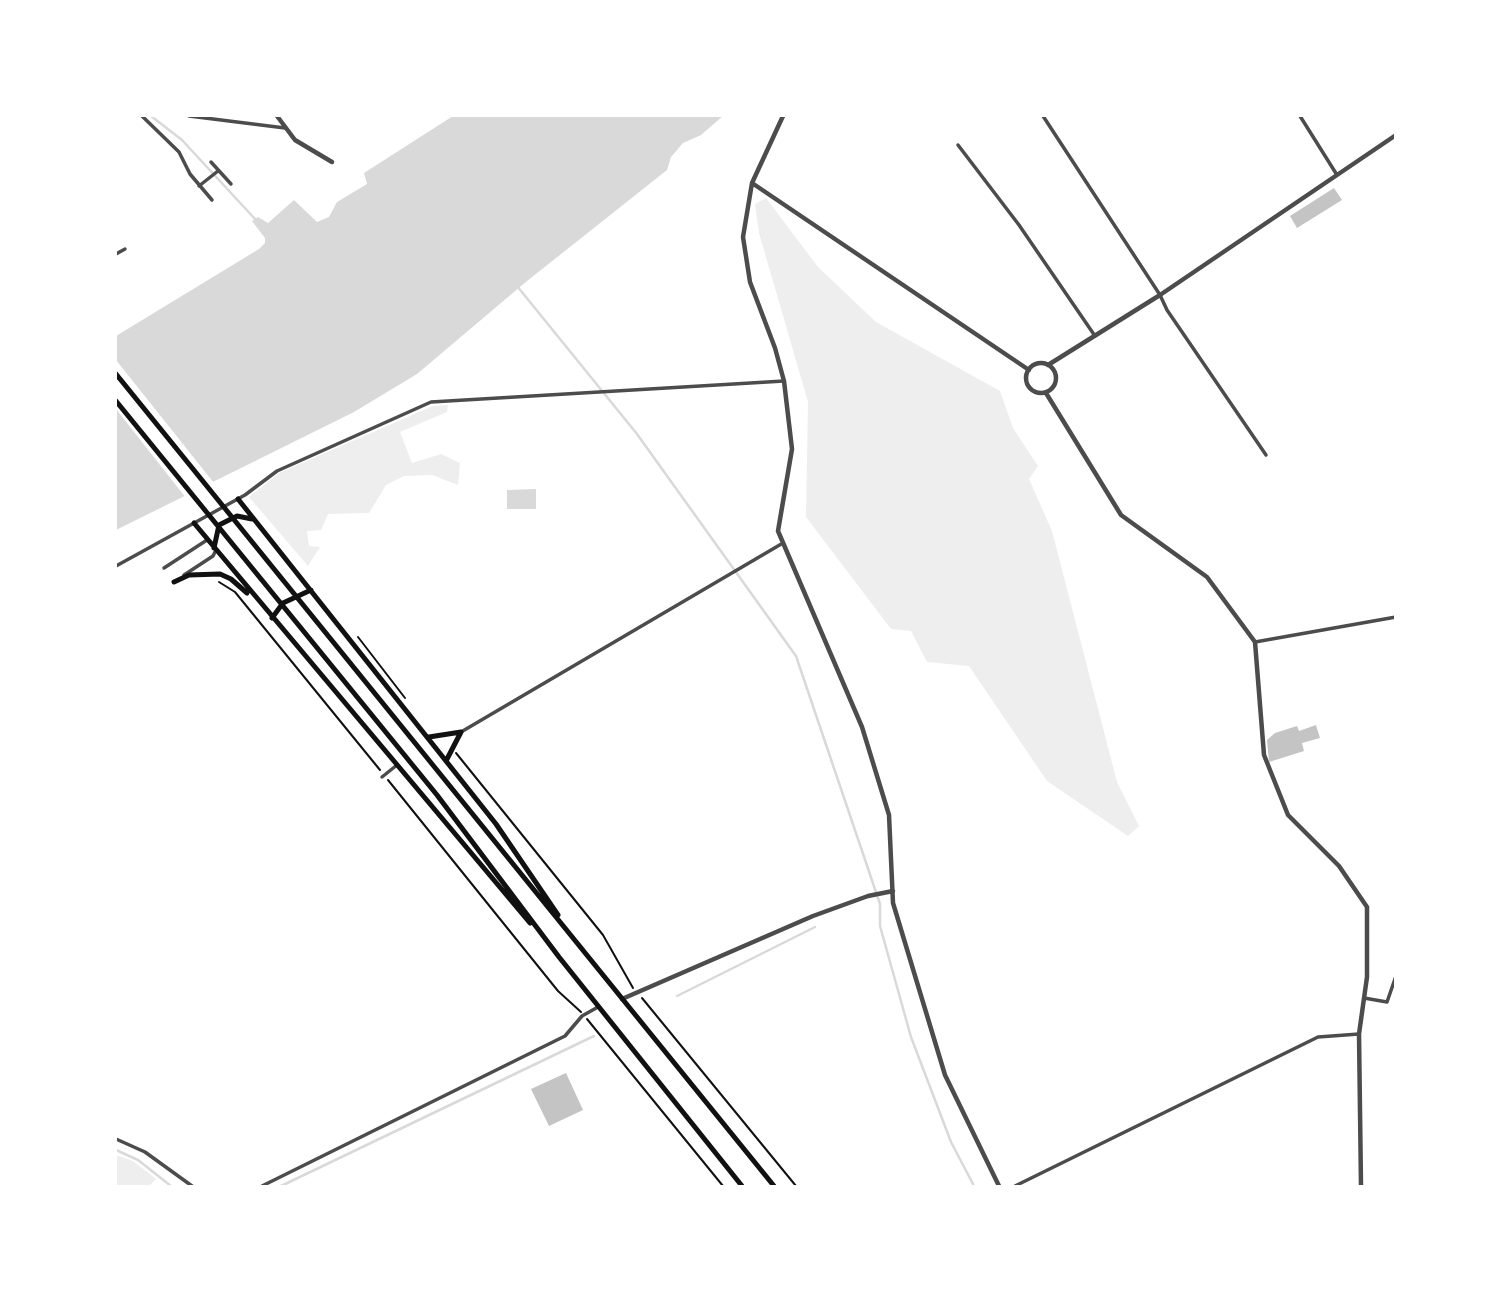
<!DOCTYPE html>
<html>
<head>
<meta charset="utf-8">
<style>
  body { margin:0 }
  #map { position:relative; width:1511px; height:1302px; overflow:hidden; background:#fff; font-family:Roboto,sans-serif }
  canvas { display:block }
  .frame { position:absolute; inset:0; border:117px solid #fff; pointer-events:none }
</style>
</head>
<body>
<div id="map">
<canvas width="1511" height="1302"></canvas>
<div class="frame"></div>
</div>
<script>
const g = document.querySelector('canvas').getContext('2d');
g.lineJoin = 'round';
function paint(path, color) {
  g.fillStyle = color;
  g.fill(path, 'evenodd');
}
function shape(rows) {
  const path = new Path2D();
  for (const r of rows) {
    if (r.length === 3) {
      path.moveTo(r[0] + r[2], r[1]);
      path.arc(r[0], r[1], r[2], 0, 2 * Math.PI);
      continue;
    }
    path.moveTo(r[0], r[1]);
    for (let i = 2; i < r.length; i += 2) path.lineTo(r[i], r[i + 1]);
  }
  return path;
}
function trace(path, color, width, dash) {
  g.strokeStyle = color;
  g.lineWidth = width;
  g.lineCap = dash ? 'butt' : 'round';
  g.setLineDash(dash || []);
  g.stroke(path);
}
const green = shape([
  [766,198,818,267,876,322,1000,391,1013,428,1038,466,1029,479,1052,531,1117,782,1139,826,1128,836,1047,781,969,666,927,662,911,631,891,629,806,517,808,402,759,233,755,204],
  [448,405,447,412,400,432,412,463,441,454,460,463,458,485,432,475,404,476,386,485,369,513,328,514,321,530,307,531,309,546,320,547,308,566,249,497,279,473,433,406],
  [116,1155,133,1161,156,1179,149,1186,116,1186]
]);
const water = shape([
  [453,116,723,116,701,135,683,143,671,157,667,170,527,281,417,374,354,412,116,530,116,336,259,249,265,243,265,238,252,221,258,217,268,223,294,200,317,222,329,217,337,202,367,184,364,173],
  [536,489,536,509,507,509,507,490]
]);
const pier = shape([
  [116,360,214,483,186,498,116,409]
]);
const stream = shape([
  [151,116,182,140,255,219],
  [517,286,637,434,796,656,880,904,880,926,911,1037,951,1142,974,1186],
  [677,996,815,927],
  [116,1150,138,1160,171,1186],
  [281,1186,594,1036]
]);
const building = shape([
  [1334,188,1342,200,1297,228,1290,216],
  [1316,725,1320,738,1302,743,1304,751,1269,762,1267,740,1275,733,1297,726,1299,731],
  [566,1073,583,1110,549,1126,531,1089]
]);
const path = shape([
  [219,582,235,592,380,770],
  [358,637,405,698],
  [456,753,603,935,633,988],
  [388,780,558,991,581,1012],
  [642,998,796,1186],
  [587,1019,723,1186]
]);
const minor = shape([
  [142,116,179,152,190,174,212,200],
  [189,116,285,128],
  [1043,116,1160,295,1167,310,1266,455],
  [1300,116,1337,175],
  [958,145,1019,225,1095,336],
  [211,162,231,184],
  [199,186,218,171],
  [116,254,125,249],
  [116,566,245,495,277,471,431,402,784,381],
  [164,568,207,540],
  [184,575,213,556,216,550],
  [1255,642,1396,617],
  [461,732,783,543],
  [382,777,397,765],
  [1364,998,1387,1002,1396,976],
  [116,1139,145,1152,192,1186],
  [262,1186,565,1036,582,1016,598,1007],
  [1015,1186,1318,1037,1359,1034]
]);
const tertiary = shape([
  [277,116,295,140,332,162],
  [783,116,752,183,743,237,750,282,775,348,784,381,792,449,778,531,862,727,889,815,893,903,945,1075,999,1186],
  [752,183,1029,370],
  [1041,378,15],
  [1048,365,1160,295,1396,135],
  [1046,393,1121,515,1207,577,1255,642,1264,755,1288,815,1339,866,1367,907,1367,977,1359,1034,1361,1186],
  [622,999,813,916,868,896,893,891]
]);
const secondary = shape([
  [116,374,774,1186],
  [116,401,437,795,559,957,742,1186],
  [238,499,496,824,558,915],
  [194,523,530,923],
  [214,548,219,525,237,516,252,519],
  [174,582,189,575,220,574,231,579,247,593],
  [272,618,283,603,311,590],
  [429,737,461,732],
  [446,761,461,732]
]);
paint(green, '#eee');
paint(water, '#d9d9d9');
paint(pier, '#fff');
trace(stream, '#d9d9d9', 2.5);
paint(building, '#c4c4c4');
trace(path, '#111', 2);
trace(minor, '#4c4c4c', 3.5);
trace(tertiary, '#4c4c4c', 4.5);
trace(secondary, '#111', 5);
</script>
</body>
</html>
